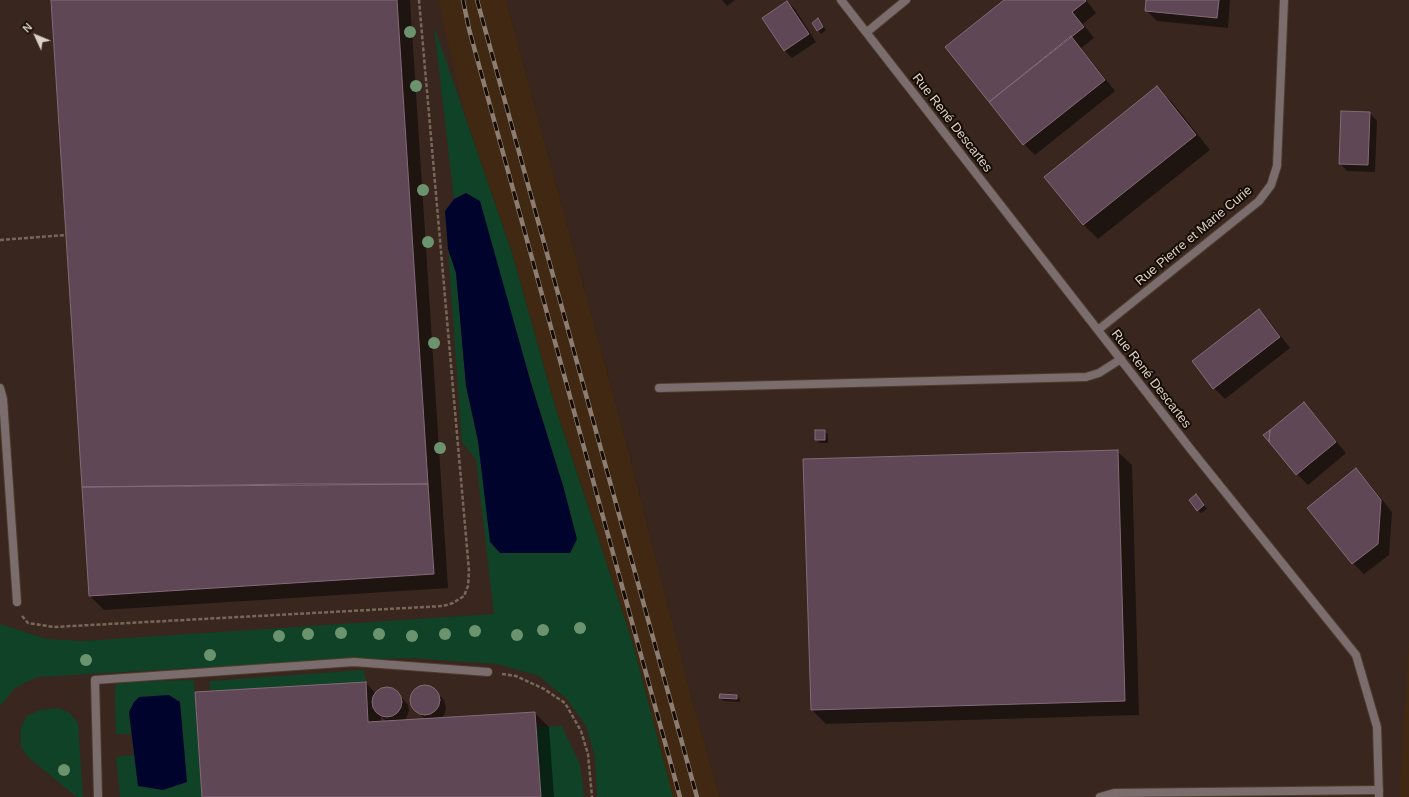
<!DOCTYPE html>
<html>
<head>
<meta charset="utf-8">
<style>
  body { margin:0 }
  #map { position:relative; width:1409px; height:797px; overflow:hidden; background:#32200f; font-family:Helvetica,sans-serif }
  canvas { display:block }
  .north { position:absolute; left:16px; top:16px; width:40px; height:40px; -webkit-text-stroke:3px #140c05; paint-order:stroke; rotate:314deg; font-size:11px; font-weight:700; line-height:16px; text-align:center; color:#ddd0c6 }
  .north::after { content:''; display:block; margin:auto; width:14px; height:18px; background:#ddd0c6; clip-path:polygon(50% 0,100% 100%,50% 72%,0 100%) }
</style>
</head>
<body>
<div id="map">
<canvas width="1409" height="797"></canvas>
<div class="north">N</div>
</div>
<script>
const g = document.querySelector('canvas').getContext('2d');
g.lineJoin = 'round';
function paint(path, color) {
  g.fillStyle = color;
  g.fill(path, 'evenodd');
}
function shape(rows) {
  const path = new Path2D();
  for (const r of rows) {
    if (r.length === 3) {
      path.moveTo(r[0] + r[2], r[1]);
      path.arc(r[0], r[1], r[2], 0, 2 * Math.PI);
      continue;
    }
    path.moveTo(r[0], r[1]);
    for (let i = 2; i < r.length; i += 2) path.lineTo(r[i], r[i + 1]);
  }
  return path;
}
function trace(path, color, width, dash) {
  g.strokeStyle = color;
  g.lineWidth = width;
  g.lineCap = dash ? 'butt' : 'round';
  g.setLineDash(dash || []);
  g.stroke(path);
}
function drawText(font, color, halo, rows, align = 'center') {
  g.font = font + ' Helvetica,sans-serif';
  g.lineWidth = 4;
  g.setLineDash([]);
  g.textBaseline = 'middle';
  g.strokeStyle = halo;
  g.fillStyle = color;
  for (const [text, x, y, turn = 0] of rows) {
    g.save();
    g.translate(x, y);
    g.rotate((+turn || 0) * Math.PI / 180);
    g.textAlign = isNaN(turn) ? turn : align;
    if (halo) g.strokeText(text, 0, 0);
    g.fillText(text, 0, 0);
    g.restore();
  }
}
const built = shape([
  [428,0,506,0,628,449,694,707,720,797,673,797,633,644,555,406,512,253,434,26],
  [1409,627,1409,797,1398,797]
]);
const industrial = shape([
  [0,0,438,0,625,797,0,797],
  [506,0,1409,0,1409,640,1399,797,720,797,694,707,628,449]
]);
const green = shape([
  [434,26,512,253,555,406,633,644,673,797,597,797,595,757,586,726,567,699,539,676,497,664,410,658,297,662,37,677,15,688,0,706,0,624,47,639,83,641,494,614,476,459,462,442,448,249,456,273,466,386,478,441,564,489,531,383,466,193,454,199],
  [364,670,366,682,210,691,210,681],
  [194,680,202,797,120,797,116,757,134,755,138,786,129,712,131,734,116,734,115,694,116,685,121,682],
  [58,708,70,713,78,723,83,797,77,797,28,757,21,747,21,727,27,716,40,710],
  [562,726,580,765,584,797,541,797,536,727]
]);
const water = shape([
  [466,193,480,201,531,383,564,489,577,539,570,553,500,553,490,542,478,441,466,386,456,273,448,249,445,211,454,199],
  [169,695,180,702,187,782,163,790,138,786,129,712,134,702,139,697]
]);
const shadow = shape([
  [51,0,410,0,448,588,104,610,90,596],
  [722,0,735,0,727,6],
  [1005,0,1086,0,1096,13,1083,24,1094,38,1081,48,1115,91,1035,155,1024,144,947,47],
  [1147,0,1230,0,1228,28,1157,21,1146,10],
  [787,2,795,9,816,42,792,58,785,51,763,18],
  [818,19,826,30,821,34,818,30],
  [1157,88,1172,102,1210,150,1098,239,1083,224],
  [1370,113,1377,121,1375,172,1347,171,1340,163],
  [1259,311,1270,322,1290,348,1225,399,1214,388],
  [1304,404,1314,414,1346,453,1308,485,1297,474,1265,435],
  [824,431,828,434,828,443,820,443,816,439],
  [1117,451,1132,465,1139,715,826,724,812,710],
  [1356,470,1367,481,1392,512,1389,555,1364,574,1353,563,1309,508],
  [1199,499,1207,509,1201,513,1198,510],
  [366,683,376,694,379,691,388,689,393,690,398,693,408,705,409,711,405,721,425,719,413,707,411,700,413,692,417,688,423,686,429,687,434,690,444,700,446,708,445,713,441,719,535,713,549,727,554,797,203,797],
  [381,716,387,722,381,722],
  [737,696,740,700,740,702,724,701,720,698]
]);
const building = shape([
  [51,0,397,0,428,484,82,487,51,0],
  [1004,0,1085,0,1086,1,1072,12,1084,27,989,102,945,47,1004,0],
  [1146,0,1219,0,1217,18,1145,11,1146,0],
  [787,1,809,34,784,51,762,18,787,1],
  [818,18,823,27,817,31,812,23,818,18],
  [1071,36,1105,80,1023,145,989,102,1071,36],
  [1157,86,1196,135,1083,225,1044,177,1157,86],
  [1341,111,1370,112,1368,165,1339,164,1341,111],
  [1259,309,1280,337,1213,389,1192,361,1259,309],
  [1304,402,1336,442,1296,475,1269,442,1270,430,1304,402],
  [815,430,825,430,825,440,815,440,815,430],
  [1270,430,1269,442,1263,435,1270,430],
  [1118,450,1125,701,811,710,803,459,1118,450],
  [1356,468,1381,500,1378,544,1352,564,1307,508,1356,468],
  [298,484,428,484,434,574,89,596,82,487,298,484],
  [1196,494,1204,505,1197,511,1189,500,1196,494],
  [366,682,368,722,535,712,541,797,202,797,195,692,366,682],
  [425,700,15],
  [387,702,15],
  [720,694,737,695,737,699,719,698,720,694]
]);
const path = shape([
  [0,240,66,235],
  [22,616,28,623,54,627,443,606,453,603,464,596,468,586,469,571,419,0],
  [502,674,516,676,544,689,565,703,581,731,588,754,592,797]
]);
const lane = shape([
  [0,388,3,399,17,602],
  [659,388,1086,377,1099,373,1121,359],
  [98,797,95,680,354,662,488,672],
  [1100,797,1114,793,1379,790]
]);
const street = shape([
  [841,0,1192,451,1356,655,1377,727,1379,797],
  [867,32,906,0],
  [1098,330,1259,201,1271,185,1277,166,1284,0]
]);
const rail = shape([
  [463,0,469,29,680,797],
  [477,0,697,797]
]);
const trees = [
  [410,32],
  [416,86],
  [423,190],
  [428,242],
  [434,343],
  [440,448],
  [580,628],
  [543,630],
  [475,631],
  [341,633],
  [308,634],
  [379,634],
  [445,634],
  [517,635],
  [279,636],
  [412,636],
  [210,655],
  [86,660],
  [64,770]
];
const streetNames = [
  ["Rue René Descartes",952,123,52],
  ["Rue Pierre et Marie Curie",1194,236,-40],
  ["Rue René Descartes",1151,379,52]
];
paint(built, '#402812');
paint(industrial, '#39271f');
paint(green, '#104227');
paint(water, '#00042c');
paint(shadow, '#0007');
paint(building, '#604755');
trace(building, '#846a78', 1);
trace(lane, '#4d3c2c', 10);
trace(street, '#4d3c2c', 10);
trace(path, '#776759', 2.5, [4, 2]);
trace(lane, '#7b6d6e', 8);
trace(street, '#7b6d6e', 8);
trace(rail, '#8d7d70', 4.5);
trace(rail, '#140c05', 3, [9]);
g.fillStyle = '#6b936d';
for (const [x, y] of trees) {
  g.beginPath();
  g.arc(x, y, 6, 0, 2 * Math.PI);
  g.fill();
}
drawText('13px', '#ddd0c6', '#140c05', streetNames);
</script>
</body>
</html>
